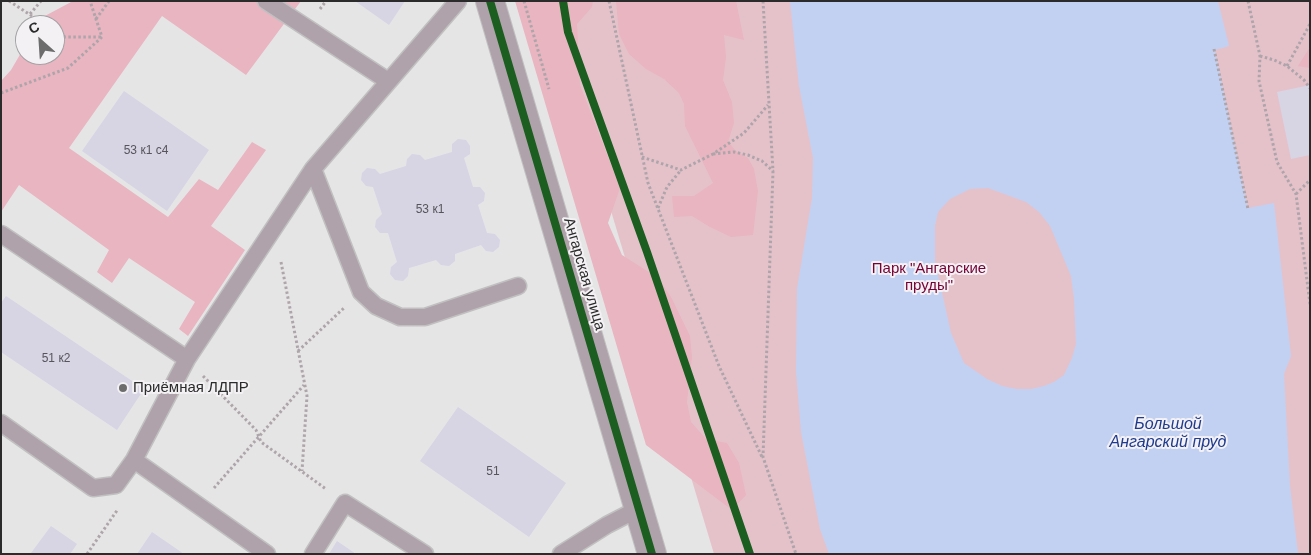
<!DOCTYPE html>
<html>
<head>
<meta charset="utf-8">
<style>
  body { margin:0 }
  #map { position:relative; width:1311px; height:555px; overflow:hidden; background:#e6e5e6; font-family:Helvetica,sans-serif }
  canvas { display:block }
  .frame { position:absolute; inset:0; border:2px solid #2c2b2c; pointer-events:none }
  .north { position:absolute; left:15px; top:15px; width:50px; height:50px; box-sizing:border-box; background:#f3f1f4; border:1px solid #a3a2a4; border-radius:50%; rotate:334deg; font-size:14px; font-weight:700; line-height:20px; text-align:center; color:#2c2b2c }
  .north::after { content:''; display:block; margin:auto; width:18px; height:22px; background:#6d6c6d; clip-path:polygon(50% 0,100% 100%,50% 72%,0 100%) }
</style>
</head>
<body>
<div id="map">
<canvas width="1311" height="555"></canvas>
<div class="frame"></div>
<div class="north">С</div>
</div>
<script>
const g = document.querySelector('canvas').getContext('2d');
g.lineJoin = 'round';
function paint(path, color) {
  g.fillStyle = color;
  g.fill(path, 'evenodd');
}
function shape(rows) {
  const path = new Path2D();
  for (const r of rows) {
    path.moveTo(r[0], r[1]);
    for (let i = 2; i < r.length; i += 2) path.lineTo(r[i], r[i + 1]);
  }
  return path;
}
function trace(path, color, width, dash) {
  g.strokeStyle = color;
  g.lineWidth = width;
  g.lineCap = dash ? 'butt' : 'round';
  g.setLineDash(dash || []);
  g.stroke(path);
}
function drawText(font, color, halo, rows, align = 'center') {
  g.font = font + ' Helvetica,sans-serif';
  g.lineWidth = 4;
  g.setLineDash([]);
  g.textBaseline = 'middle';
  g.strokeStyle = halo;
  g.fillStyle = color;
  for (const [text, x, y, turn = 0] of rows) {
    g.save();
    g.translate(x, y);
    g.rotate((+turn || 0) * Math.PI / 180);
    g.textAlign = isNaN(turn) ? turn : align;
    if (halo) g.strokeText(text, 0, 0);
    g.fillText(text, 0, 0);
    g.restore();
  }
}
const green = shape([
  [548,1,1310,1,1310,554,714,554]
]);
const forest = shape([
  [73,1,301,1,246,75,162,16,69,148,168,217,199,179,218,190,252,142,266,150,211,226,245,250,188,336,179,329,195,302,129,258,112,283,97,272,109,250,19,185,1,212,1,81,11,70,25,46,25,55,55,55,55,25,38,25,43,17],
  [515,1,593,1,592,7,577,24,580,85,620,188,608,223,622,255,658,278,671,297,690,336,692,357,687,402,691,422,706,439,727,443,739,463,746,495,732,510,646,445],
  [616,1,736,1,744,40,724,35,726,57,723,80,732,102,734,123,728,142,736,151,748,158,754,169,758,191,753,235,731,237,710,227,692,216,674,217,672,196,694,196,713,183,685,126,684,104,679,93,664,79,646,69,629,54,619,34],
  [1310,46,1310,68,1298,66,1310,47]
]);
const water = shape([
  [790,1,1218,1,1229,46,1215,50,1248,208,1274,203,1291,356,1284,374,1290,486,1298,554,829,554,820,529,801,432,796,371,797,289,812,198,813,158,799,86],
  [988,188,1026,202,1039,212,1050,226,1071,276,1074,299,1076,344,1072,358,1064,375,1054,382,1044,386,1031,389,1017,389,1002,386,987,379,964,363,951,333,935,261,935,226,938,212,950,199,970,189]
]);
const building = shape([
  [355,1,405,1,389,25],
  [1310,85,1310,155,1291,159,1277,92],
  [124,91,209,150,167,211,82,151],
  [458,139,466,140,470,146,470,154,464,158,473,187,480,187,485,193,484,201,478,205,487,233,495,234,500,240,499,247,493,252,486,251,481,245,455,254,455,261,449,266,441,265,436,260,409,268,408,276,403,281,395,280,390,274,391,267,397,262,388,233,380,233,375,227,376,220,382,214,373,187,366,186,361,180,362,173,367,168,375,169,380,174,406,166,407,159,412,154,420,155,425,160,452,152,452,144],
  [6,296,144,389,117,430,1,352,1,303],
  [458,407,566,483,529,537,420,461],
  [51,526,77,544,70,554,32,554,31,553],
  [152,532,184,554,137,554],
  [337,541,356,554,329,554]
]);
const path = shape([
  [9,1,46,25],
  [524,1,549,89],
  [609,1,648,183,719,366,762,457],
  [763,1,773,171,763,457,796,554],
  [1248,1,1260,56,1259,81,1277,162,1296,194,1310,304],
  [320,9,326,1],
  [30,14,41,1],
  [96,19,109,1],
  [55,31,65,37,102,37],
  [1214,49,1248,209],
  [1260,56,1274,60,1287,66,1304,80,1310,88],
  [1287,66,1310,24],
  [1,93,68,68,102,37,90,1],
  [713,154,734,152,748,155,762,161,773,171],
  [642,157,681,170,713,154,744,133,768,105],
  [1296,194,1310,180],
  [658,208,667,187,681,170],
  [281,262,307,396,302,471],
  [298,351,345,307],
  [203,376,256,430,261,442,326,489],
  [214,488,304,385],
  [87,554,118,509]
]);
const service = shape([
  [266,1,388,81],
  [313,169,361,292,376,306,400,317,425,317,518,286],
  [1,234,187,359],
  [1,423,93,488,116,485,134,460,267,554],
  [134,460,187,359,313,169,458,1],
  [313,554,345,503,425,554],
  [561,554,607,525,638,509]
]);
const tertiary = shape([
  [490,1,652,554]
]);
const cycleway = shape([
  [490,1,652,554],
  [563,1,568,32,647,252,750,554]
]);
const markers = [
  [123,388,5,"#6d6c6d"]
];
const numberNames = [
  ["53 к1 с4",146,151],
  ["53 к1",430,210],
  ["51 к2",56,359],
  ["51",493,472]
];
const parkNames = [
  ["Парк \"Ангарские",929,269],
  ["пруды\"",929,286]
];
const streetNames = [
  ["Ангарская улица",584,274,74]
];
const poiNames = [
  ["Приёмная ЛДПР",133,388]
];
const waterNames = [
  ["Большой",1168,425],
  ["Ангарский пруд",1168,443]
];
paint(green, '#e5c2ca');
paint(forest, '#e8b5c1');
paint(water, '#c2d1f2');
paint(building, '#d7d4e4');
trace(service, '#c1c0c1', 19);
trace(tertiary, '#c1c0c1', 30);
trace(path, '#aea5aa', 3, [2.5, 2.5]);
trace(service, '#afa2aa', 16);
trace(tertiary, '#afa2aa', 28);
trace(cycleway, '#1b5e20', 8);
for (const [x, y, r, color] of markers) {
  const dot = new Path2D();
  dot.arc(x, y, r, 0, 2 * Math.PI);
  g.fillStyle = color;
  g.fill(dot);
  trace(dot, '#f3f1f4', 2);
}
drawText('12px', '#57555a', null, numberNames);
drawText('15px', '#760135', '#f3f1f4', parkNames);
drawText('15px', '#2c2b2c', '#f3f1f4', streetNames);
drawText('15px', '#2c2b2c', '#f3f1f4', poiNames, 'left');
drawText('italic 16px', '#1e3b90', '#f3f1f4', waterNames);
</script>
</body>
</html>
